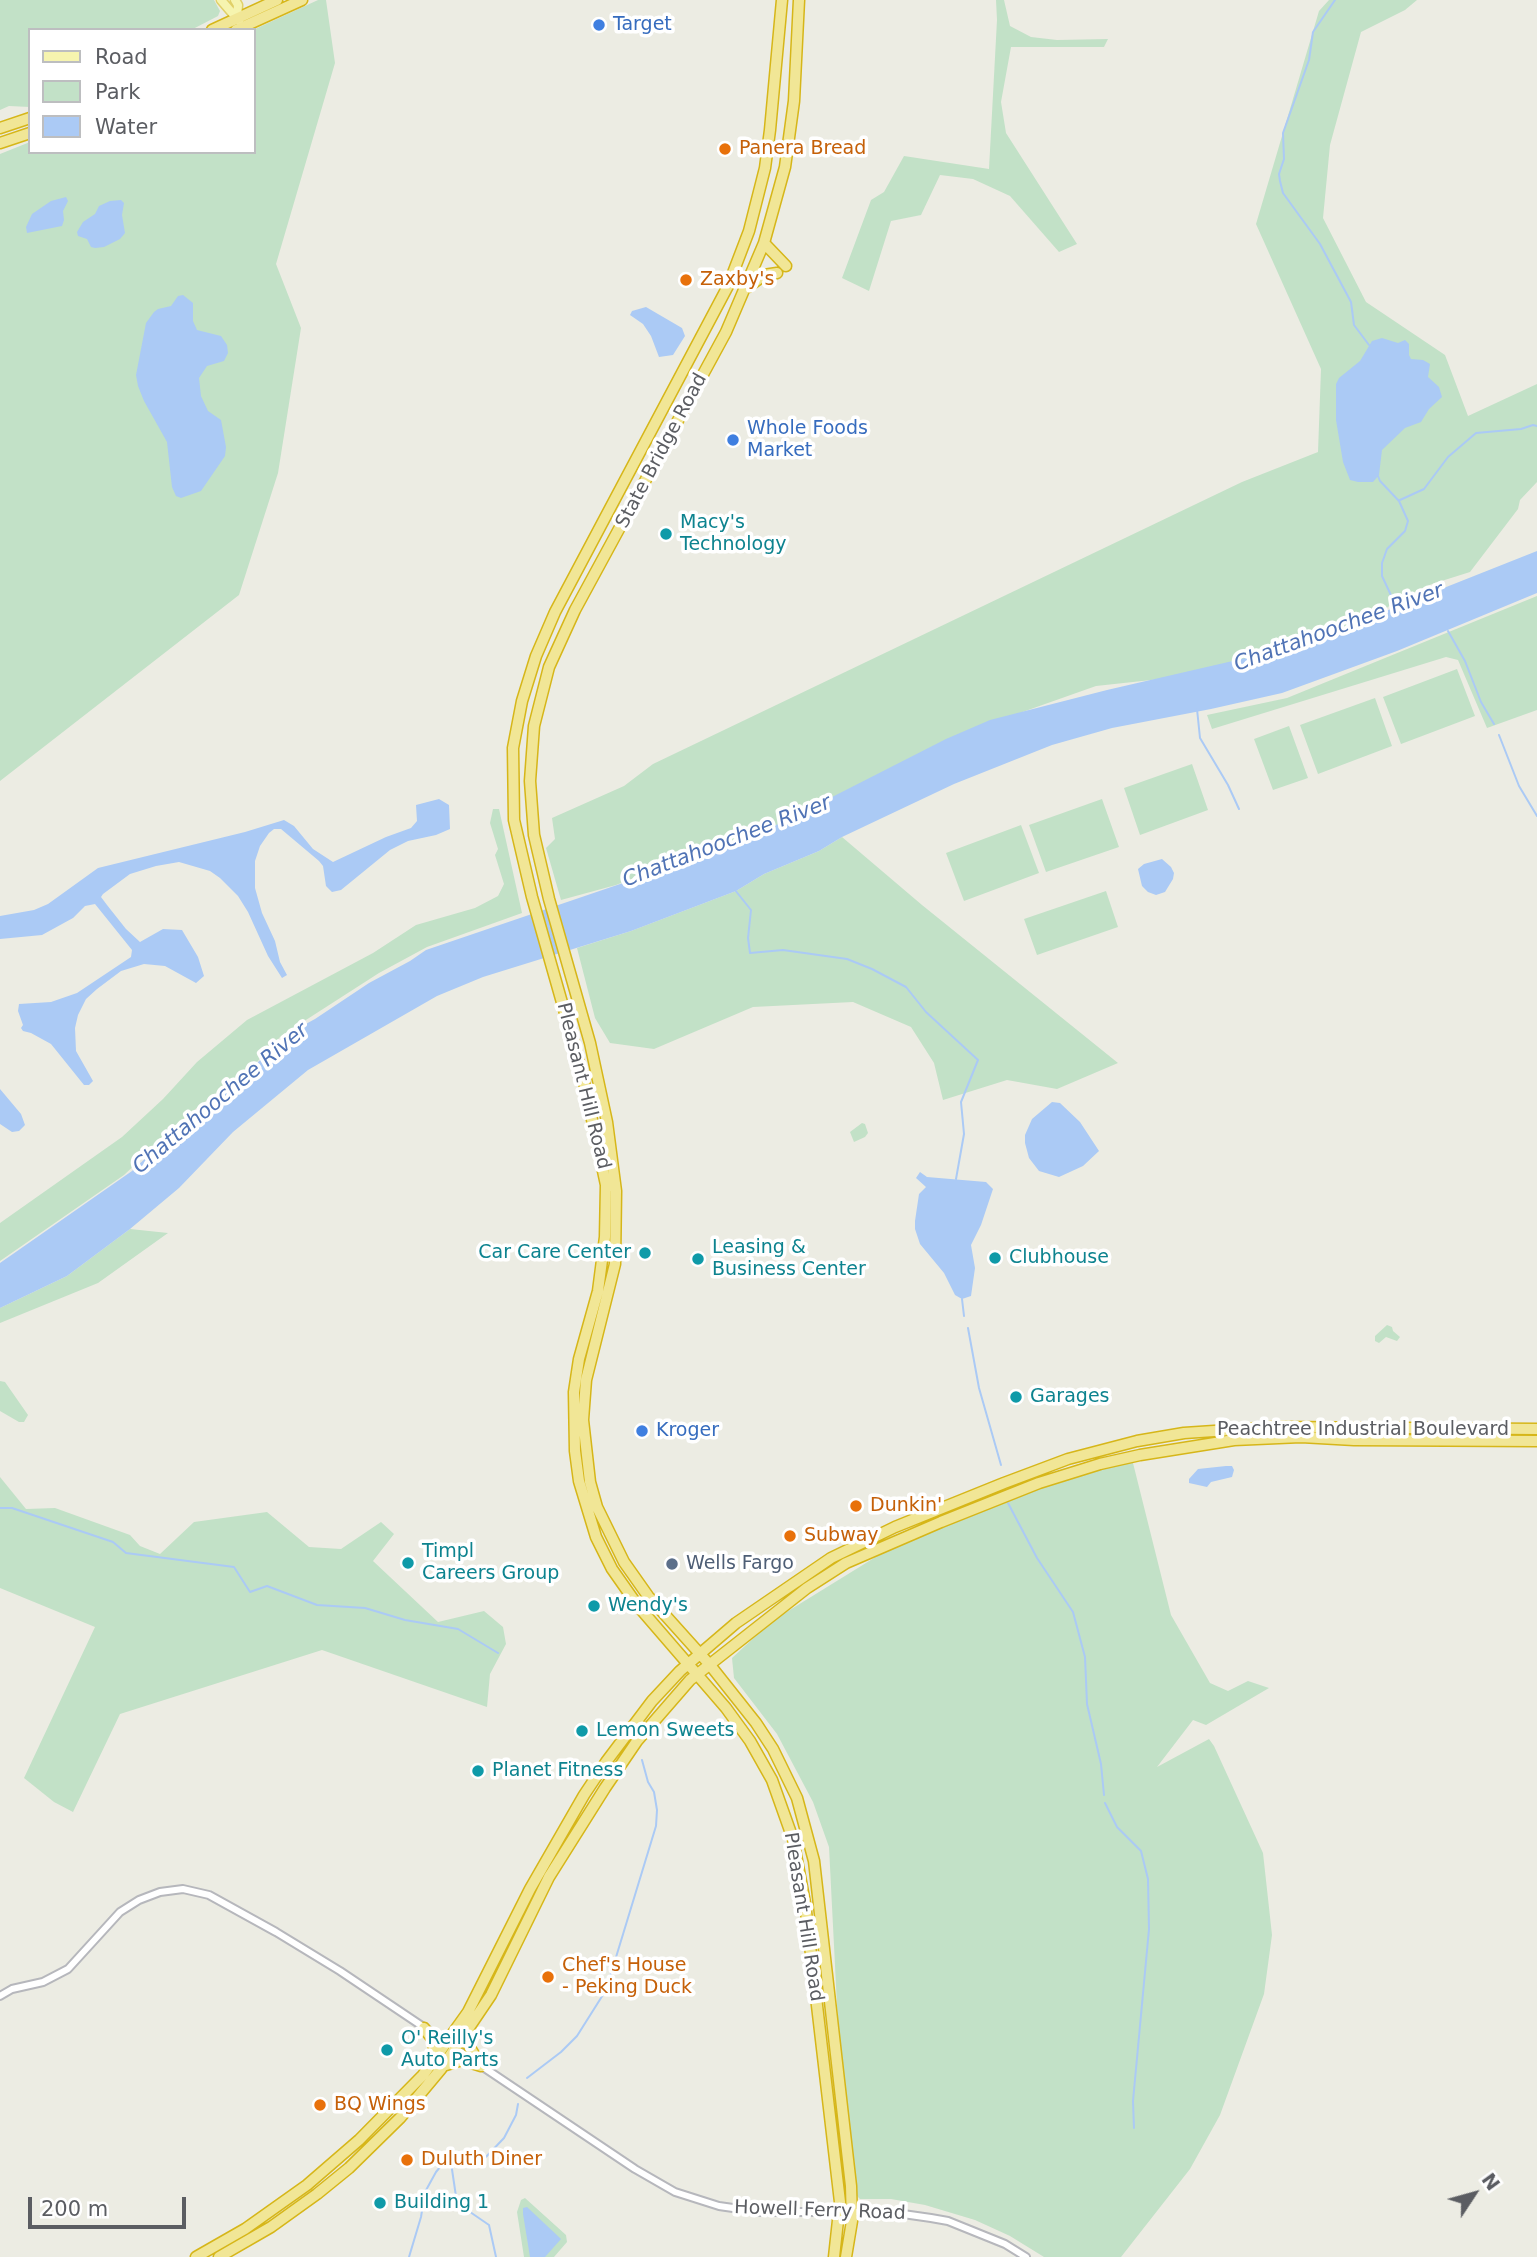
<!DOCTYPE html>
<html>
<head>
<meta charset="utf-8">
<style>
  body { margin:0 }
  #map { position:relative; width:1537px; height:2257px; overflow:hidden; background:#ecece3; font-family:"DejaVu Sans",sans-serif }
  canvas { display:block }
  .legend { position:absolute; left:28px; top:28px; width:228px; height:126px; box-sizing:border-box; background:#fff; border:2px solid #bdbec0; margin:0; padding:9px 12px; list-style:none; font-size:21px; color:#5b5d62 }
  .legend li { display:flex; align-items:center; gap:14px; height:35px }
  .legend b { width:35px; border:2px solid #bdbec0 }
  .north { position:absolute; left:1439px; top:2159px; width:70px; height:70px; -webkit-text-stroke:5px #fff; paint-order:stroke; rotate:54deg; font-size:19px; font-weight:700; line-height:28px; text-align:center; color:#5b5d62 }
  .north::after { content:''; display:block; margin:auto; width:24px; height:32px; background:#5b5d62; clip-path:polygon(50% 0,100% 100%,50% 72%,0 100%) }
  .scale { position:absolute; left:28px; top:2197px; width:158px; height:32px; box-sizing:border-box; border:4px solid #5b5d62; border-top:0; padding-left:9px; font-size:21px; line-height:24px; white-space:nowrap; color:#5b5d62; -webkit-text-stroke:5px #fff; paint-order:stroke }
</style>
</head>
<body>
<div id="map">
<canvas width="1537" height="2257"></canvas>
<ul class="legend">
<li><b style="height:9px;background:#f6f4af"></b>Road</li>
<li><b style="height:19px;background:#c2e1c7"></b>Park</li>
<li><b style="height:19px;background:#abcaf5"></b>Water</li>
</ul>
<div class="north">N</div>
<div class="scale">200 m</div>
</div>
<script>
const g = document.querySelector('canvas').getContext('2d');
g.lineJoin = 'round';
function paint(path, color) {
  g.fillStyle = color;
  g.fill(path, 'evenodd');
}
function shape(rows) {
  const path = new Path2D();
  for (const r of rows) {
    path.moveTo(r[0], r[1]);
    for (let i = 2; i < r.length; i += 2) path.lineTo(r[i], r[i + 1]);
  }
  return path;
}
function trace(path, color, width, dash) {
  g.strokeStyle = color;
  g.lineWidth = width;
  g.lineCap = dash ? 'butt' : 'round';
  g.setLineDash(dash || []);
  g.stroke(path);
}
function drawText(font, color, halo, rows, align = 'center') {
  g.font = font + ' "DejaVu Sans",sans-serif';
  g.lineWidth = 7;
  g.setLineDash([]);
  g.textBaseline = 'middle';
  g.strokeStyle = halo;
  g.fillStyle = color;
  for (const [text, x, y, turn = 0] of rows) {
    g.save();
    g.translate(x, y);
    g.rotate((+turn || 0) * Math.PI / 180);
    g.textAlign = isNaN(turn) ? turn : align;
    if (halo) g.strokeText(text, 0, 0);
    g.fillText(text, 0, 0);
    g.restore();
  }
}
const green = shape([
  [0,0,214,0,220,11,218,16,191,30,30,30,30,107,9,106,0,110],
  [318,0,326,0,335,63,276,264,301,328,278,473,239,595,0,781,0,154,30,142,30,152,254,152,253,30],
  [996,0,1004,0,1010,26,1031,37,1057,40,1108,39,1104,47,1011,47,1001,102,1006,133,1077,244,1059,252,1010,196,973,179,940,175,921,215,891,221,869,291,842,278,871,200,884,192,904,156,989,169,997,20],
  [1329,0,1417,0,1405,10,1361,32,1330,145,1323,218,1366,302,1445,355,1468,416,1537,384,1537,482,1520,500,1518,509,1470,572,1432,584,1398,600,1375,616,1328,641,1179,677,1096,686,1014,715,754,845,706,850,616,885,561,900,546,848,555,839,552,818,624,786,653,764,1242,482,1318,452,1321,369,1256,224,1319,11],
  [1537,596,1537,710,1487,728,1458,660,1446,657,1212,729,1207,715,1287,698],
  [1457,669,1475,716,1401,744,1383,697],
  [1375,698,1392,746,1318,774,1300,725],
  [1289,726,1308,778,1273,790,1254,739],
  [1192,764,1208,810,1140,835,1124,788],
  [1102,799,1119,847,1046,872,1029,825],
  [493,809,499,809,522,913,427,947,379,973,281,1036,257,1062,189,1114,124,1175,0,1261,0,1223,122,1137,163,1099,197,1062,247,1020,373,953,416,925,475,908,498,896,504,884,495,855,498,849,490,823],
  [1021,825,1039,873,964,901,946,853],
  [842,837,922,905,1118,1063,1057,1089,1007,1080,943,1100,934,1063,911,1027,853,1002,753,1007,654,1049,610,1043,595,1018,577,948,631,931,736,891,764,874,819,851],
  [1106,891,1118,927,1037,955,1024,919],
  [862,1123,865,1124,868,1133,865,1137,854,1142,850,1132],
  [130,1229,168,1233,98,1283,0,1323,0,1308,67,1276],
  [1387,1325,1392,1327,1393,1331,1400,1337,1397,1341,1386,1337,1379,1343,1375,1341,1375,1336],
  [0,1381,5,1382,28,1415,24,1422,19,1422,0,1411],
  [1130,1460,1133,1463,1171,1615,1210,1683,1228,1691,1248,1681,1269,1688,1206,1725,1193,1720,1157,1767,1209,1739,1214,1746,1263,1853,1272,1935,1264,1994,1220,2115,1190,2169,1121,2257,1044,2257,1010,2236,975,2220,925,2205,891,2199,860,2199,854,2193,841,2084,829,1847,813,1802,777,1734,734,1678,732,1658,772,1621,887,1550,976,1512,1044,1487],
  [0,1477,26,1509,55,1508,130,1535,140,1546,160,1554,194,1522,267,1512,309,1547,341,1549,381,1522,394,1534,373,1561,438,1622,484,1611,503,1627,506,1644,490,1674,487,1707,322,1650,120,1714,73,1812,54,1802,24,1778,95,1627,0,1588],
  [525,2198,566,2235,567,2242,554,2257,524,2257,517,2212,521,2200]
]);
const water = shape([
  [66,197,68,201,63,211,64,220,62,226,27,233,26,227,32,214,51,201],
  [121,200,124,203,122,215,125,233,120,239,104,247,95,248,91,247,87,239,78,236,77,232,83,222,95,214,99,206,110,201],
  [183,295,193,303,193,321,197,330,221,336,227,345,228,353,224,361,207,366,199,378,201,396,208,411,221,420,226,447,225,456,201,491,181,498,176,496,172,487,167,442,144,401,138,386,136,375,146,323,154,312,158,309,171,306,178,296],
  [646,307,682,328,685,336,673,355,659,357,651,336,643,324,630,315,632,311],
  [1382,338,1398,343,1405,340,1409,344,1409,355,1411,359,1423,360,1430,364,1428,377,1439,387,1442,397,1429,409,1421,422,1405,428,1382,450,1379,475,1373,482,1358,482,1350,480,1343,462,1336,420,1336,384,1339,378,1360,361,1372,341],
  [1537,551,1537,593,1397,651,1282,693,1211,709,1112,728,1052,745,954,784,842,837,819,851,764,874,736,891,631,931,483,977,437,996,308,1070,233,1132,179,1188,130,1229,67,1276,0,1308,0,1263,132,1171,190,1116,235,1083,291,1032,315,1019,369,983,410,961,426,950,723,849,785,821,946,739,990,720,1107,690,1250,657,1353,624],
  [439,799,449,805,450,829,436,835,408,841,390,850,341,890,332,892,326,886,323,866,319,861,281,829,274,829,269,833,260,846,255,861,255,888,262,913,275,941,280,962,287,975,282,978,268,956,248,912,238,896,220,878,210,871,179,862,156,866,130,874,103,894,101,897,107,905,126,929,140,942,163,929,182,930,198,957,204,976,196,983,165,966,144,964,121,971,97,989,86,999,78,1015,75,1028,76,1051,93,1081,89,1085,84,1085,51,1044,31,1033,23,1031,21,1028,23,1025,18,1011,19,1004,51,1002,77,993,131,957,132,950,95,904,85,906,73,918,42,935,0,939,0,916,34,910,48,904,98,868,245,832,284,820,294,826,313,849,333,862,386,837,411,828,417,821,416,805],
  [1162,859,1171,867,1174,873,1173,879,1165,892,1156,895,1148,892,1142,886,1138,869,1144,864],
  [0,1089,21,1114,25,1125,19,1131,12,1132,0,1124],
  [1052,1102,1060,1103,1080,1122,1099,1151,1083,1166,1059,1177,1039,1171,1029,1158,1025,1143,1025,1135,1032,1119],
  [920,1172,927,1177,986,1182,993,1189,981,1225,971,1245,975,1268,971,1296,962,1299,955,1295,944,1273,920,1244,915,1229,915,1221,919,1194,926,1187,916,1178],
  [1226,1466,1232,1466,1234,1470,1232,1477,1211,1482,1207,1487,1189,1483,1189,1479,1198,1469],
  [527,2207,561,2239,545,2257,530,2257,523,2214,523,2208]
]);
const stream = shape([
  [1335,0,1313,32,1309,60,1283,133,1284,159,1279,174,1280,181,1283,193,1320,244,1351,302,1354,325,1369,345],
  [1378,476,1380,481,1399,501,1408,521,1405,531,1387,549,1382,563,1382,576,1396,606],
  [1400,500,1424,489,1448,457,1476,433,1521,429,1533,425,1537,426],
  [1448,631,1465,661,1481,702,1494,724],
  [1197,709,1200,738,1228,785,1239,809],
  [1499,735,1519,786,1537,816],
  [735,890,751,910,748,938,750,953,783,950,847,959,872,969,906,987,926,1012,978,1060,961,1102,964,1134,956,1179],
  [962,1299,964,1316],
  [968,1328,979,1388,1001,1465],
  [1008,1503,1037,1558,1073,1612,1085,1657,1087,1704,1101,1764,1104,1795],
  [0,1508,12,1508,113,1542,126,1553,234,1567,250,1592,267,1586,317,1605,365,1608,405,1620,458,1629,498,1653],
  [1105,1803,1117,1827,1141,1851,1148,1879,1149,1929,1133,2101,1134,2128],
  [527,2078,561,2052,577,2036,606,1990,656,1826,657,1810,654,1792,648,1782,642,1760],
  [450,2156,457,2203,489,2225,496,2257],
  [451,2156,484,2159,504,2138,516,2115,518,2104],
  [409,2257,421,2217,425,2192,436,2172,449,2156]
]);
const minor = shape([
  [0,1996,12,1989,43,1982,68,1969,120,1912,139,1900,160,1892,183,1889,209,1895,276,1932,340,1971,635,2169,675,2192,719,2206,761,2212,889,2212,931,2218,948,2221,1005,2244,1026,2257]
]);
const major = shape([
  [221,0,239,21],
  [235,0,238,5,237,18]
]);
const highway = shape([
  [782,0,770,130,765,168,749,231,728,286,555,612,536,656,522,701,513,748,514,820,532,897,582,1073,606,1185,605,1237,598,1291,579,1359,574,1392,575,1451,579,1481,596,1537,612,1569,638,1606,726,1708,750,1741,772,1780,793,1839,805,1903,840,2202,834,2257],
  [799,0,794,101,785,167,764,243,726,332,575,610,549,667,534,726,530,781,534,835,549,899,590,1043,607,1122,616,1191,615,1264,586,1380,583,1420,590,1482,597,1507,624,1562,648,1596,710,1665,756,1723,773,1749,797,1798,814,1861,851,2186,852,2221,846,2257],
  [212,30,277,0],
  [236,30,302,0],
  [0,128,30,118],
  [0,143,30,133],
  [764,243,786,266],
  [748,287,764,275,777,273],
  [424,2028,433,2040,435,2059],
  [468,2030,469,2046,481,2066],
  [446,2065,462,2060,481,2066],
  [196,2257,245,2229,307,2185,359,2140,423,2075,468,2012,530,1889,584,1795,606,1762,652,1701,680,1671,736,1623,831,1558,895,1527,1004,1483,1068,1459,1137,1441,1184,1433,1274,1427,1537,1429],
  [219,2257,271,2227,317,2194,349,2168,400,2118,441,2069,491,1995,549,1877,605,1788,637,1741,690,1680,807,1588,846,1563,941,1522,1039,1483,1100,1464,1140,1455,1234,1440,1301,1437,1354,1440,1537,1441]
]);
const markers = [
  [599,25,7,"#3f7fe0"],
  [725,149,7,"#e8710a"],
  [686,280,7,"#e8710a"],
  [733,440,7,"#3f7fe0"],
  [666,534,7,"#0f9aa8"],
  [645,1253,7,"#0f9aa8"],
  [995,1258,7,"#0f9aa8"],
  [698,1259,7,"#0f9aa8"],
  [1016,1397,7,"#0f9aa8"],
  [642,1431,7,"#3f7fe0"],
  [856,1506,7,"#e8710a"],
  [790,1536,7,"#e8710a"],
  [408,1563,7,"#0f9aa8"],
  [672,1564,7,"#5c6f8a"],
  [594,1606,7,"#0f9aa8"],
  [582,1731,7,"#0f9aa8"],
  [478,1771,7,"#0f9aa8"],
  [548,1977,7,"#e8710a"],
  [387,2050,7,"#0f9aa8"],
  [320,2105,7,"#e8710a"],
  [407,2160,7,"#e8710a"],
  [380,2203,7,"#0f9aa8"]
];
const shopNames = [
  ["Target",613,25],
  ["Whole Foods",747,429],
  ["Market",747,451],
  ["Kroger",656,1431]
];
const foodNames = [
  ["Panera Bread",739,149],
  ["Zaxby's",700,280],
  ["Dunkin'",870,1506],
  ["Subway",804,1536],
  ["Chef's House",562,1966],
  ["- Peking Duck",562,1988],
  ["BQ Wings",334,2105],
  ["Duluth Diner",421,2160]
];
const streetNames = [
  ["State Bridge Road",662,451,-62],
  ["Pleasant Hill Road",583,1086,76],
  ["Peachtree Industrial Boulevard",1363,1430],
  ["Pleasant Hill Road",803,1917,81],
  ["Howell Ferry Road",820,2211,2]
];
const cultureNames = [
  ["Macy's",680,523],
  ["Technology",680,545],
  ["Leasing &",712,1248],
  ["Business Center",712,1270],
  ["Car Care Center",631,1253,"right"],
  ["Clubhouse",1009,1258],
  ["Garages",1030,1397],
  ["Timpl",422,1552],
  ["Careers Group",422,1574],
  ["Wendy's",608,1606],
  ["Lemon Sweets",596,1731],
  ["Planet Fitness",492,1771],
  ["O' Reilly's",401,2039],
  ["Auto Parts",401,2061],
  ["Building 1",394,2203]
];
const serviceNames = [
  ["Wells Fargo",686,1564]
];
const waterNames = [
  ["Chattahoochee River",1339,628,-20],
  ["Chattahoochee River",727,842,-21],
  ["Chattahoochee River",221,1099,-40]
];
paint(green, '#c2e1c7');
paint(water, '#abcaf5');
trace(stream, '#abcaf5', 2);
trace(minor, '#b6b7bc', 10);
trace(major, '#e1d068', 11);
trace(highway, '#d6b619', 13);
trace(minor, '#fff', 6);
trace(major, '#f6f4af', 8);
trace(highway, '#f1e696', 10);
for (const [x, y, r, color] of markers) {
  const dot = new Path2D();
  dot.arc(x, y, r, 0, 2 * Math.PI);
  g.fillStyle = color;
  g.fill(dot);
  trace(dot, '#fff', 2.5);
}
drawText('19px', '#366cbe', '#fff', shopNames, 'left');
drawText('19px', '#c56008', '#fff', foodNames, 'left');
drawText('19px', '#5b5d62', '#fff', streetNames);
drawText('19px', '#0d838f', '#fff', cultureNames, 'left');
drawText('19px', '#4e5e75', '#fff', serviceNames, 'left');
drawText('italic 21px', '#5073b5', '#fff', waterNames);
</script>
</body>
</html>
